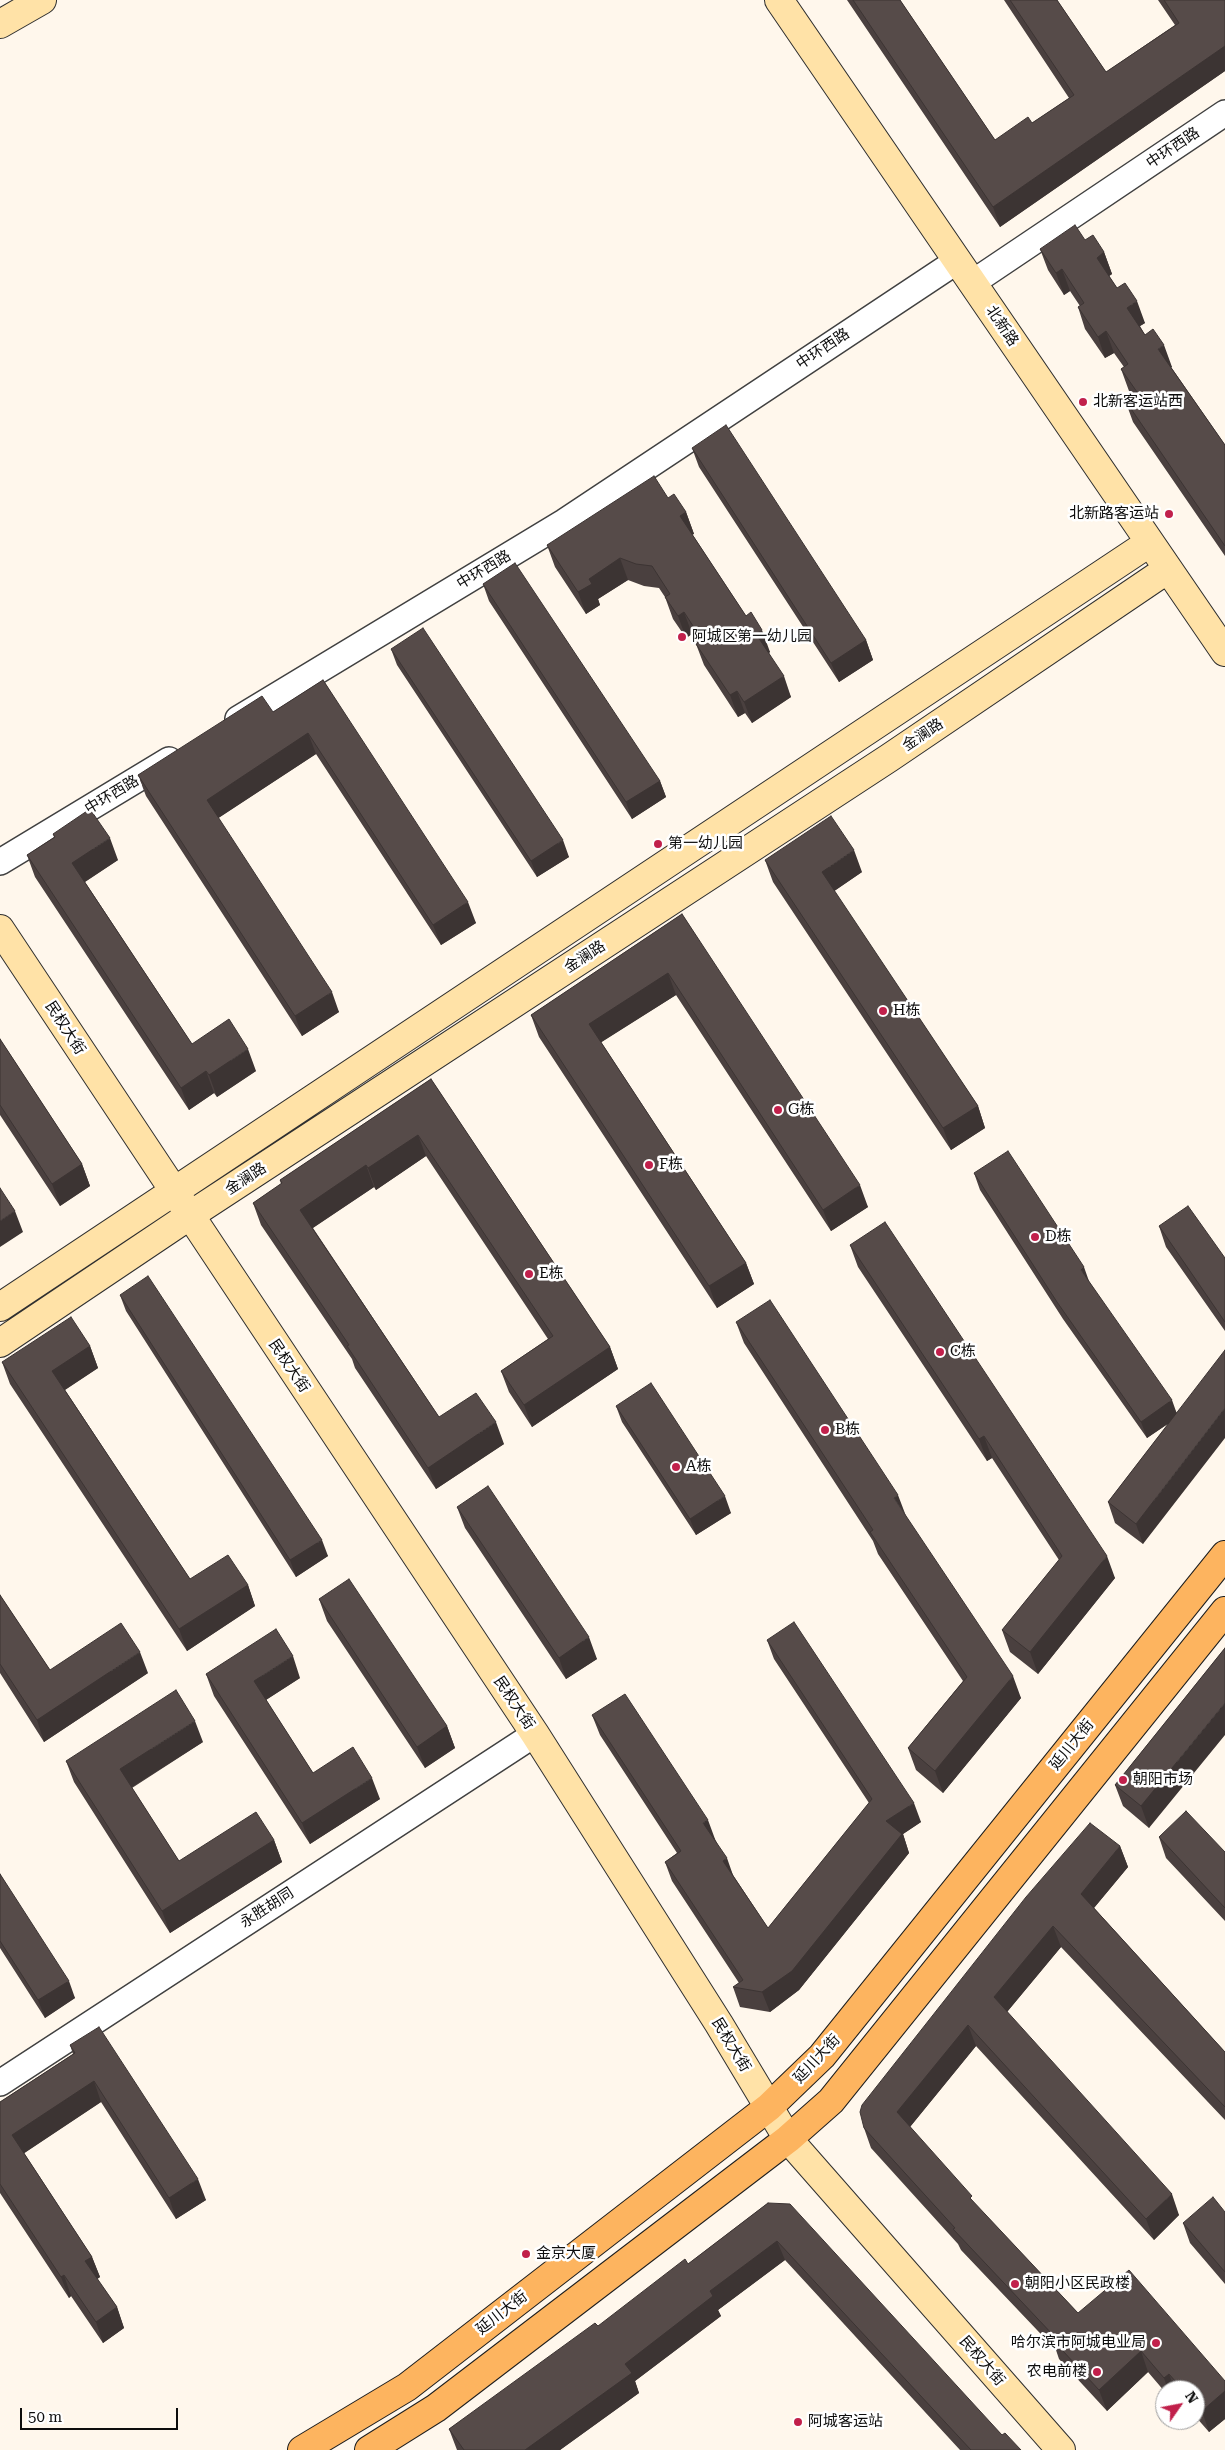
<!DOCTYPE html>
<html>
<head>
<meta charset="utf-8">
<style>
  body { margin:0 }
  #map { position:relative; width:1225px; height:2450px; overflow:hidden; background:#fff7ec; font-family:"Roboto Serif",serif }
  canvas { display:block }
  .north { position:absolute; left:1155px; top:2380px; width:50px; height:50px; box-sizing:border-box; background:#fff; border:1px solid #9e9e9e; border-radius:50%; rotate:57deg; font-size:14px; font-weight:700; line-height:20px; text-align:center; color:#0d0d0d }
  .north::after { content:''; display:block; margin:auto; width:18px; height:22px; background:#c1204b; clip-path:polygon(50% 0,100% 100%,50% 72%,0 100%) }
  .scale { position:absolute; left:20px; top:2408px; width:158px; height:22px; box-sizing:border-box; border:2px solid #0d0d0d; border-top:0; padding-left:6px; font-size:15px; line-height:18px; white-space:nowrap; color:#0d0d0d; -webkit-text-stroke:4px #fff; paint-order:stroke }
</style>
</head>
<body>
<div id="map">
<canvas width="1225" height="2450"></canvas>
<div class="north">N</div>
<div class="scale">50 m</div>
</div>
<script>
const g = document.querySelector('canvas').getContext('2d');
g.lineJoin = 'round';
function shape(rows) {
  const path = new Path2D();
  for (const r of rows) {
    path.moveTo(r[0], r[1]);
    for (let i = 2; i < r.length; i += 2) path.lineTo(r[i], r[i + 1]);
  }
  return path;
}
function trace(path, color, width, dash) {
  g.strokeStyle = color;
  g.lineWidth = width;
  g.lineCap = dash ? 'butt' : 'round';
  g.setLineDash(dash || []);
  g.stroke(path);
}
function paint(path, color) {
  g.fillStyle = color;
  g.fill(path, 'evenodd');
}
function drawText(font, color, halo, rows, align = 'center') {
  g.font = font + ' "Roboto Serif","Noto Sans SC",serif';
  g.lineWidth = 5;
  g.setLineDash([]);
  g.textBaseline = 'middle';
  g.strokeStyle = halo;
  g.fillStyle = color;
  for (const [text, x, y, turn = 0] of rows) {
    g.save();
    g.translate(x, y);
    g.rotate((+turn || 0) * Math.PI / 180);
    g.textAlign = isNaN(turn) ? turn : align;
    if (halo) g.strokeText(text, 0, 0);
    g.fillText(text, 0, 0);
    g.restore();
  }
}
const street = shape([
  [972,283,1225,113],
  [238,719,564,522,957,261],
  [0,862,169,760],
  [0,2083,535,1734]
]);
const secondary = shape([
  [779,0,1225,652],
  [0,24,42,0],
  [0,929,535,1734,719,2024,788,2139,1061,2450],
  [0,1307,1149,543],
  [0,1343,189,1216,889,758,1168,569]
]);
const primary = shape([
  [302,2450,407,2387,769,2107,822,2056,1225,1555],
  [369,2450,436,2408,788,2139,831,2101,1225,1611]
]);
const wall = shape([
  [847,0,900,0,995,140,1032,123,1069,98,1004,0,1057,0,1106,72,1175,25,1158,0,1225,0,1225,71,1000,227],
  [1085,240,1104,252,1112,274,1109,276,1117,288,1145,323,1140,326,1145,335,1172,367,1171,367,1225,445,1225,556,1133,422,1125,400,1132,396,1129,391,1121,369,1124,367,1114,353,1105,358,1085,329,1078,307,1080,306,1070,291,1064,295,1048,270,1040,249],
  [692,448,866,640,873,660,839,682,699,467],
  [668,498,686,512,694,534,692,534,746,616,770,652,769,653,791,697,752,723,745,713,738,717,704,665,696,644,697,643,692,634,686,638,673,619,665,597,659,588,644,586,628,580,598,599,600,605,586,614,555,567,547,545],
  [483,584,660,781,666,797,632,819,489,601],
  [391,649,569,857,537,877,397,665],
  [323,680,476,923,441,945,316,754,218,818,339,1012,302,1036,146,796,138,775,273,712],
  [53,834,118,860,85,882,192,1044,256,1071,217,1097,214,1093,189,1110,35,877,27,855,54,837],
  [765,860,862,872,834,891,978,1106,985,1128,951,1150,773,882],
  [682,914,868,1207,831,1231,676,995,601,1042,746,1263,754,1284,717,1308,539,1037,531,1015],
  [0,1039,82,1164,90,1186,60,1206,0,1115],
  [431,1079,610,1347,618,1369,532,1427,509,1392,501,1371,548,1339,426,1156,376,1190,374,1187,313,1228,439,1417,504,1444,436,1489,355,1368,352,1359,261,1225,253,1203,281,1184,280,1180],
  [974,1173,1090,1283,1177,1413,1143,1544,1115,1523,1108,1502,1169,1423,1147,1438,1063,1319,980,1190],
  [1159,1226,1225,1258,1225,1331,1166,1247],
  [850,1245,1115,1578,1038,1674,1010,1652,1002,1630,1059,1560,992,1458,987,1461,858,1267],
  [120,1295,328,1556,296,1577,126,1311],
  [736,1322,905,1515,1021,1698,943,1793,916,1770,908,1748,963,1681,878,1554,873,1541,744,1343],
  [90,1346,98,1368,65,1390,190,1579,248,1585,255,1606,187,1651,10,1384,2,1362],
  [616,1406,731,1513,696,1535,622,1422],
  [457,1507,597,1659,566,1679,465,1528],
  [0,1595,50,1670,148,1673,44,1742,0,1673],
  [319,1599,447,1726,455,1748,425,1768,327,1621],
  [767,1640,921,1822,903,1834,909,1853,799,1990,770,2012,740,2007,733,1987,739,1983,672,1881,665,1862,677,1853,600,1735,592,1715,715,1839,733,1875,768,1928,869,1803,774,1659],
  [1225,1648,1149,1828,1123,1806,1115,1785],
  [206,1674,300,1678,266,1700,313,1773,380,1799,310,1844,214,1696],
  [203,1742,132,1788,179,1861,274,1840,282,1862,170,1933,74,1782,66,1761],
  [1159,1837,1225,1852,1225,1921,1166,1858],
  [1120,1846,1128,1867,1094,1908,1225,2052,1225,2120,1061,1947,1007,2012,1179,2215,1154,2240,976,2046,910,2127,974,2203,1078,2313,1225,2381,1225,2419,1209,2432,1195,2416,1195,2390,1165,2390,1165,2392,1148,2372,1107,2411,1059,2359,1056,2350,961,2250,958,2244,871,2148,864,2128],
  [0,1874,75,1998,45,2018,0,1948],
  [70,2045,206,2200,176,2219,101,2102,24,2153,92,2257,100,2277,97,2279,117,2307,124,2328,103,2343,71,2296,69,2298,0,2193,0,2102,73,2054],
  [768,2203,1002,2435,1021,2450,960,2450,785,2260,718,2310,721,2316,635,2381,639,2393,560,2450,457,2450,449,2429,688,2264],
  [1225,2212,1225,2284,1190,2243,1183,2223]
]);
const shadedWall = shape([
  [1225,46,1225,71,1000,227,993,207],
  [1104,252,1112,274,1105,279,1097,258],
  [1062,269,1070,291,1064,295,1056,273],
  [1137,301,1145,323,1135,329,1127,308],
  [1106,331,1114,353,1105,358,1098,337],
  [1164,345,1172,367,1166,370,1158,349],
  [686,512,694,534,688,537,680,516],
  [620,558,628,580,598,599,600,605,586,614,578,592,589,579],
  [684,612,692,634,686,638,678,616],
  [762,630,770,652,764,656,756,634],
  [866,640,873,660,839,682,831,663],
  [784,676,791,697,752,723,744,702],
  [737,691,745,713,738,717,730,695],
  [308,733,316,754,214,821,207,800],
  [660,781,666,797,632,819,626,802],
  [110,838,118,860,80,885,72,863],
  [563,840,569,857,537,877,531,861],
  [854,850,862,872,830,894,822,872],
  [468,902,476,923,441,945,433,925],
  [668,973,676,995,597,1045,589,1024],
  [332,992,339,1012,302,1036,295,1016],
  [248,1049,256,1071,217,1097,209,1075],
  [206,1071,214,1093,189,1110,181,1088],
  [978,1106,985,1128,951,1150,943,1128],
  [418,1135,426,1156,376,1190,368,1168],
  [82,1164,90,1186,60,1206,52,1184],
  [366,1165,374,1187,308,1231,300,1210],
  [860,1185,868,1207,831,1231,823,1210],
  [15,1211,23,1232,0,1247,0,1221],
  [746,1263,754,1284,717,1308,709,1286],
  [1084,1267,1090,1284,1081,1270],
  [90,1346,98,1368,60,1393,52,1371],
  [610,1347,618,1369,532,1427,524,1405],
  [1172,1400,1178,1417,1147,1438,1141,1422],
  [1225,1408,1225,1438,1143,1544,1136,1524],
  [496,1422,504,1444,436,1489,428,1468],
  [984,1436,992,1458,987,1461,979,1439],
  [898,1495,906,1516,894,1498],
  [725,1496,731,1513,696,1535,690,1519],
  [322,1540,328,1556,296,1577,290,1560],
  [1107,1556,1115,1578,1038,1674,1030,1652],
  [248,1585,255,1606,187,1651,179,1629],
  [589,1637,597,1659,566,1679,559,1658],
  [140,1652,148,1673,44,1742,37,1720],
  [293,1656,300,1678,261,1703,254,1681],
  [1013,1676,1021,1698,943,1793,935,1771],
  [1225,1703,1225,1735,1149,1828,1141,1806],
  [195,1721,203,1742,127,1790,120,1769],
  [447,1726,455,1748,425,1768,417,1747],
  [372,1778,380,1799,310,1844,302,1823],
  [914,1803,921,1822,903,1834,909,1853,799,1990,770,2012,762,1992,886,1821],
  [708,1820,715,1839,711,1842,703,1823],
  [274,1840,282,1862,170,1933,162,1911],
  [1120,1846,1128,1867,1088,1915,1081,1894],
  [727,1858,734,1878,723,1861],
  [1053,1926,1061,1947,1002,2018,994,1997],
  [69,1981,75,1998,45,2018,38,2000],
  [968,2025,976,2046,905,2133,897,2112],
  [94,2081,101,2102,20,2156,12,2135],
  [198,2179,206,2200,176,2219,169,2198],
  [1172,2194,1179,2215,1154,2240,1146,2219],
  [777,2241,785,2260,718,2310,721,2316,635,2381,639,2393,560,2450,525,2450,710,2291],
  [92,2257,100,2277,93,2282,85,2261],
  [64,2275,71,2296,69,2298,61,2277],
  [117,2307,124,2328,103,2343,96,2322],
  [1141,2351,1148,2372,1107,2411,1099,2390],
  [1169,2374,1175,2390,1168,2390,1164,2378],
  [1225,2391,1225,2419,1209,2432,1202,2411]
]);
const building = shape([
  [853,0,900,0,995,140,1028,117,1032,123,1074,95,1010,0,1057,0,1106,72,1179,23,1164,0,1225,0,1225,46,993,207,853,0],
  [1075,225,1085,240,1093,235,1104,252,1097,258,1117,288,1125,283,1137,301,1127,308,1145,335,1153,329,1164,345,1158,349,1225,445,1225,546,1125,400,1137,392,1121,369,1128,364,1106,331,1098,337,1078,307,1084,303,1062,269,1056,273,1040,249,1075,225],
  [726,425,866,640,831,663,692,448,726,425],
  [654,476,668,498,674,494,686,512,680,516,746,616,751,612,762,630,756,634,784,676,744,702,737,691,730,695,696,644,702,640,684,612,678,616,665,597,670,594,652,566,636,564,620,558,589,579,592,584,578,592,547,545,654,476],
  [515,563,660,781,626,802,483,584,515,563],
  [423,628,563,840,531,861,391,649,423,628],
  [323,680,468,902,433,925,308,733,207,800,332,992,295,1016,138,775,262,696,273,712,323,680],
  [90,809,110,838,72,863,192,1044,229,1019,248,1049,209,1075,206,1071,181,1088,27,855,55,837,53,834,90,809],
  [831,816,854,850,822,872,978,1106,943,1128,765,860,831,816],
  [682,914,860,1185,823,1210,668,973,589,1024,746,1263,709,1286,531,1015,682,914],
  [0,1039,82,1164,52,1184,0,1105,0,1039],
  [431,1079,610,1347,524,1405,501,1371,553,1336,418,1135,368,1168,366,1165,300,1210,439,1417,476,1393,496,1422,428,1468,347,1346,349,1345,253,1203,282,1183,280,1180,431,1079],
  [1008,1151,1084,1267,1081,1270,1172,1400,1141,1422,1057,1302,974,1173,1008,1151],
  [0,1188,15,1211,0,1221,0,1188],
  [1188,1206,1225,1258,1225,1322,1159,1226,1188,1206],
  [885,1222,1107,1556,1030,1652,1002,1630,1062,1556,984,1436,979,1439,850,1245,885,1222],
  [148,1276,322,1540,290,1560,120,1295,148,1276],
  [770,1300,898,1495,894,1498,1013,1676,935,1771,908,1748,967,1677,870,1532,873,1530,736,1322,770,1300],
  [71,1317,90,1346,52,1371,190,1579,228,1555,248,1585,179,1629,2,1362,71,1317],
  [1225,1350,1225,1408,1136,1524,1108,1502,1225,1350],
  [651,1383,725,1496,690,1519,616,1406,651,1383],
  [488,1486,589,1637,559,1658,457,1507,488,1486],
  [349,1579,447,1726,417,1747,319,1599,349,1579],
  [0,1595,50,1670,121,1623,140,1652,37,1720,0,1664,0,1595],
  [794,1622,914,1803,886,1821,902,1834,792,1971,762,1992,733,1987,743,1980,665,1862,681,1851,592,1715,625,1694,708,1820,703,1823,727,1858,723,1861,768,1928,872,1799,767,1640,794,1622],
  [276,1629,293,1656,254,1681,313,1773,353,1747,372,1778,302,1823,206,1674,276,1629],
  [1225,1648,1225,1703,1141,1806,1115,1785,1225,1648],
  [176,1690,195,1721,120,1769,179,1861,256,1812,274,1840,162,1911,66,1761,176,1690],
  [1186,1811,1225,1852,1225,1908,1159,1837,1186,1811],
  [1090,1823,1120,1846,1081,1894,1225,2052,1225,2107,1053,1926,994,1997,1172,2194,1146,2219,968,2025,897,2112,972,2196,970,2198,1078,2313,1129,2270,1225,2381,1225,2391,1202,2411,1195,2404,1195,2390,1183,2390,1169,2374,1164,2378,1141,2351,1099,2390,1051,2338,1054,2336,953,2229,955,2228,864,2128,860,2112,862,2105,1026,1897,1090,1823],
  [0,1874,69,1981,38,2000,0,1941,0,1874],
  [99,2027,198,2179,169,2198,94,2081,12,2135,92,2257,85,2261,117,2307,96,2322,64,2275,61,2277,0,2184,0,2102,75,2053,70,2045,99,2027],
  [1213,2197,1225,2212,1225,2272,1183,2223,1213,2197],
  [768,2203,790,2204,1002,2435,1005,2433,1021,2450,971,2450,777,2241,710,2291,713,2296,625,2364,632,2373,525,2450,464,2450,449,2429,595,2323,598,2326,685,2259,688,2264,768,2203]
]);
const markers = [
  [1083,402,5,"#c1204b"],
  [1169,514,5,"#c1204b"],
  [682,637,5,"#c1204b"],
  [658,844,5,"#c1204b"],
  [883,1011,5,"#c1204b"],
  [778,1110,5,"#c1204b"],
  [649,1165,5,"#c1204b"],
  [1035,1237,5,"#c1204b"],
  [529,1274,5,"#c1204b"],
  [940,1352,5,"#c1204b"],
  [825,1430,5,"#c1204b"],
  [676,1467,5,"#c1204b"],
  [1123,1780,5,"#c1204b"],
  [526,2254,5,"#c1204b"],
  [1015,2284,5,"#c1204b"],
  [1156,2343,5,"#c1204b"],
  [1097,2372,5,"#c1204b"],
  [798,2422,5,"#c1204b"]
];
const streetNames = [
  ["中环西路",1173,148,-34],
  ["北新路",1002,326,56],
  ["中环西路",823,349,-34],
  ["中环西路",484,570,-31],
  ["金澜路",923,735,-34],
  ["中环西路",112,795,-31],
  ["金澜路",585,957,-33],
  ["民权大街",65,1028,57],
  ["金澜路",246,1179,-33],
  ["民权大街",289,1366,56],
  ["民权大街",514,1703,56],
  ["延川大街",1072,1745,-51],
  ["永胜胡同",267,1908,-33],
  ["民权大街",731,2045,59],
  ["延川大街",817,2059,-47],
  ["延川大街",502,2313,-38],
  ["民权大街",982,2361,49]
];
const poiNames = [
  ["北新客运站西",1093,402],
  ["北新路客运站",1159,514,"right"],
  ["阿城区第一幼儿园",692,637],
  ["第一幼儿园",668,844],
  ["H栋",893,1011],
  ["G栋",788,1110],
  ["F栋",659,1165],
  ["D栋",1045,1237],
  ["E栋",539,1274],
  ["C栋",950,1352],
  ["B栋",835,1430],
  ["A栋",686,1467],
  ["朝阳市场",1133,1780],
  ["金京大厦",536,2254],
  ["朝阳小区民政楼",1025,2284],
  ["哈尔滨市阿城电业局",1146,2343,"right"],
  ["农电前楼",1087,2372,"right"],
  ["阿城客运站",808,2422]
];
trace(street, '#404040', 28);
trace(secondary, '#2f2f2f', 30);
trace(primary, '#1e1e1e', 30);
trace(street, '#fff', 25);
trace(secondary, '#ffe2a7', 28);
trace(primary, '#fdb45f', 28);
paint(wall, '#4a403f');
paint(shadedWall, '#3c3433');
paint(building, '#564b49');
trace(building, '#3c3433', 1);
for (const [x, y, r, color] of markers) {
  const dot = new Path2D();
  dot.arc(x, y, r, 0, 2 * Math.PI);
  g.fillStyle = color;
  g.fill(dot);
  trace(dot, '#fff', 2);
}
drawText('15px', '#0d0d0d', '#fff', streetNames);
drawText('15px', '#0d0d0d', '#fff', poiNames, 'left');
</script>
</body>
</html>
